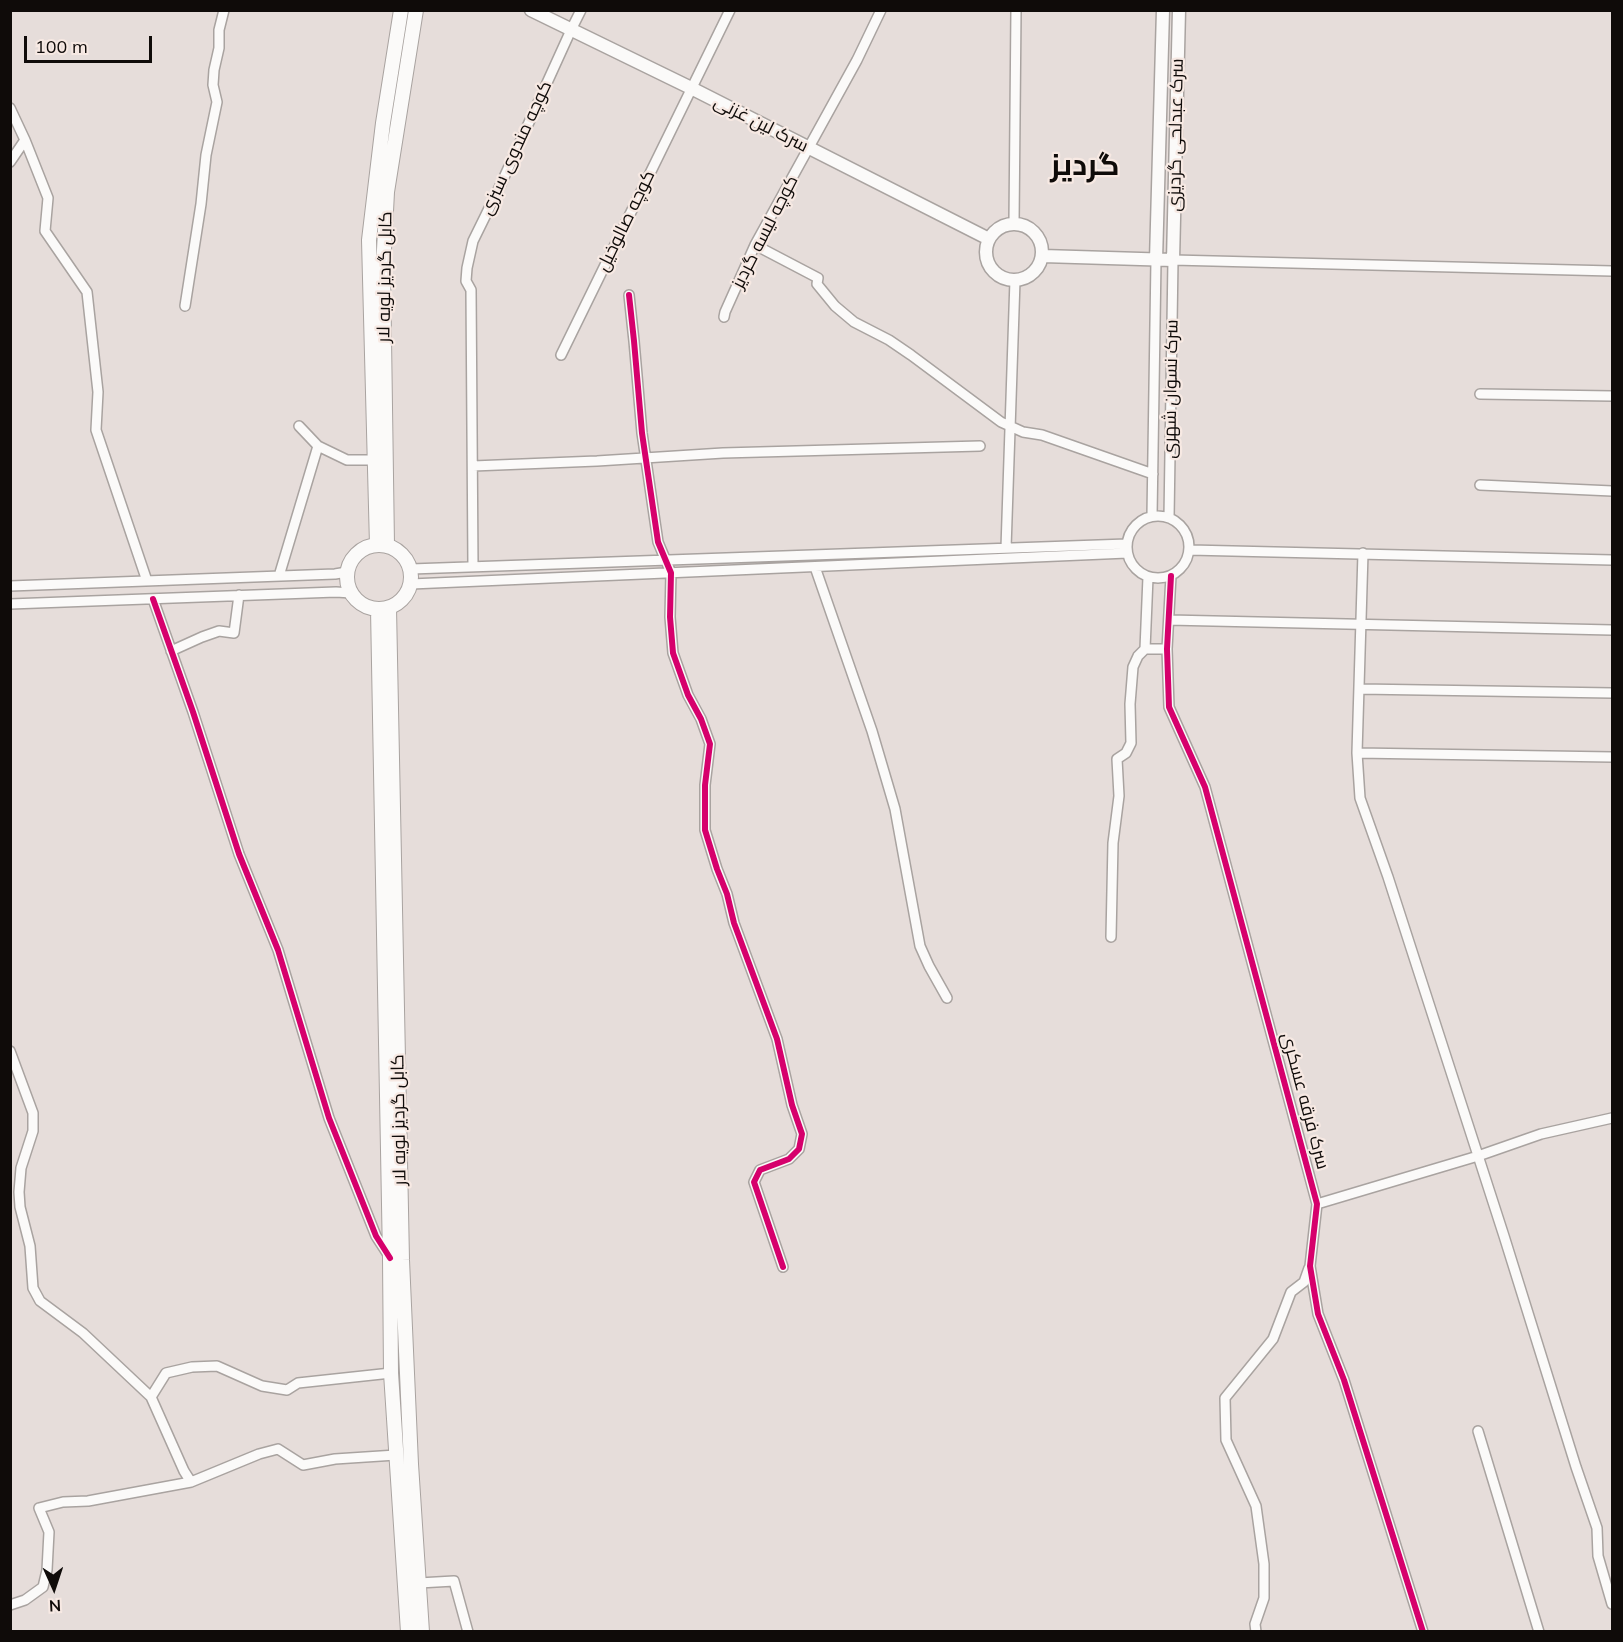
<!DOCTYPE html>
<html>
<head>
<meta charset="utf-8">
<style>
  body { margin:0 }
  #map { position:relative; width:1623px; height:1642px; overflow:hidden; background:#e6ddda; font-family:Mulish,sans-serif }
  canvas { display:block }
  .frame { position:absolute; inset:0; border:12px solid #0f0b09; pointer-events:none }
  .north { position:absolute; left:24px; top:1558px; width:60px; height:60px; -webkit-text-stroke:4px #f7e9e3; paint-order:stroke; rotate:177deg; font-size:16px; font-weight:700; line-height:24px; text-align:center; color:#0f0b09 }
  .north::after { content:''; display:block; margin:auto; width:21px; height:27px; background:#0f0b09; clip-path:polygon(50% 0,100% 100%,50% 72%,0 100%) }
  .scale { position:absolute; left:24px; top:36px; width:128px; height:27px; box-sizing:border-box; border:3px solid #0f0b09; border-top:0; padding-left:8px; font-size:18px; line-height:21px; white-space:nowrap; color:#0f0b09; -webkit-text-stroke:4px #f7e9e3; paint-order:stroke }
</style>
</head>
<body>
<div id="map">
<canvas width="1623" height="1642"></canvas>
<div class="frame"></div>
<div class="north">N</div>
<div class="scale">100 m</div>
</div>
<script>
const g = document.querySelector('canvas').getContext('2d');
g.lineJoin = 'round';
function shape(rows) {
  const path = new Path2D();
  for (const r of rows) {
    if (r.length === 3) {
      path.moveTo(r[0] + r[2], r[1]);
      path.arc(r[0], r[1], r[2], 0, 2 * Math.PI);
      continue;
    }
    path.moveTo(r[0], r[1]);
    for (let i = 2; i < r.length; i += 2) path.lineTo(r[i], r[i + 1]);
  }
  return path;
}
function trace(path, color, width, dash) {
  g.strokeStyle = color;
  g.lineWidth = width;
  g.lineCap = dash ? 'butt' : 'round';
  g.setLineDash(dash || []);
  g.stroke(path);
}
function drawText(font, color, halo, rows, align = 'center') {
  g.font = font + ' Mulish,Cairo,sans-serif';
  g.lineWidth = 4.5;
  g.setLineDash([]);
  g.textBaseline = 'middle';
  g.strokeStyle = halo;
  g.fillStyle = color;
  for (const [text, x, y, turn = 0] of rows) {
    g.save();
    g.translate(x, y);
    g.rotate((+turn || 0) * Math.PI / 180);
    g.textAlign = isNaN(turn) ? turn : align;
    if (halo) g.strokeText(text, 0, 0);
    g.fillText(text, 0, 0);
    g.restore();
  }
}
const minor = shape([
  [10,108,25,140,10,162],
  [25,140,48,198,45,231,87,292,98,392,96,430,147,581],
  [1014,223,1016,10],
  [755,245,818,278,817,284,835,306,854,322,889,340,911,355,1001,422,1023,432,1042,435,1153,474],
  [629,295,634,341,642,433,658,542,671,573,670,617,673,653,688,695,701,719,710,744,705,785,705,830,717,869,727,894,734,923,777,1039,792,1105,802,1134,799,1149,789,1159,760,1170,754,1182,783,1267],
  [185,306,201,204,206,155,217,102,213,85,214,70,219,48,219,30,224,10],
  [724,317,725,312,755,245,857,60,881,10],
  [561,355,730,10],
  [1480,394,1612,396],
  [299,426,318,446,347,460,375,460],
  [473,466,597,461,723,453,980,446],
  [1480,485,1612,491],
  [1158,547,31],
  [1152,516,1156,260],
  [1169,518,1173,260,1612,271],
  [1006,548,1015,280],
  [1190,550,1612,560],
  [1363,553,1357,753,1360,798,1388,877,1504,1236,1576,1467,1597,1528,1598,1556,1612,1604],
  [473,567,471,290,466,281,467,268,473,241,501,184,571,30,581,10],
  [815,567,872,731,895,809,920,946,929,966,947,998],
  [411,569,1127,544],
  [279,576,318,446],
  [1171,576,1167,649,1169,707,1205,787,1317,1204,1310,1266,1318,1314,1344,1380,1423,1632],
  [1148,577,1145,649,1167,649],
  [411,584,1127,553],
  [10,586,335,574,347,572],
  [153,599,193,712,239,854,278,950,329,1118,376,1236,389,1256],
  [10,604,336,592,351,593],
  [1169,620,1612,630],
  [171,651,202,637,219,631,234,633,239,595],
  [1360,689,1612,693],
  [1357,753,1612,757],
  [1111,937,1113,843,1119,796,1117,759,1126,753,1131,743,1130,704,1133,667,1138,656,1145,649],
  [10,1051,33,1113,33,1131,21,1168,19,1192,20,1207,30,1246,33,1288,40,1301,83,1333,151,1397,184,1471,191,1482],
  [1317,1204,1478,1156,1541,1134,1612,1118],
  [151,1397,166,1373,192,1367,217,1366,262,1386,287,1390,298,1383,391,1373],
  [1478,1431,1539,1632],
  [419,1583,454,1581,468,1632],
  [10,1605,25,1600,43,1587,47,1570,49,1532,39,1508,63,1502,88,1501,191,1482,259,1454,278,1449,303,1465,335,1459,396,1455],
  [1256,1632,1255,1624,1264,1598,1264,1564,1256,1506,1226,1440,1225,1398,1273,1339,1291,1292,1304,1282,1309,1268]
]);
const major = shape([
  [531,10,691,88,989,239],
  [1014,252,28],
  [1043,256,1173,260,1179,10],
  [1156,260,1163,10]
]);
const highway = shape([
  [377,545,369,240,383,123,401,10],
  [387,545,383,269,387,192,416,10],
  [379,577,32],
  [389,608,402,1260,411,1464,422,1632],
  [378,609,390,1258,391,1373,408,1632]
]);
const cycleway = shape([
  [629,295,634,341,642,433,658,542,671,573,670,617,673,653,688,695,701,719,710,744,705,785,705,830,717,869,727,894,734,923,777,1039,792,1105,802,1134,799,1149,789,1159,760,1170,754,1182,783,1267],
  [1171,576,1167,649,1169,707,1205,787,1317,1204,1310,1266,1318,1314,1344,1380,1423,1632],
  [153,599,193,712,239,854,278,950,329,1118,376,1236,390,1258]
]);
const streetNames = [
  ["سرک لین غزنی",761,124,27],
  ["سرک عبدلحی گردیزی",1176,135,-89],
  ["کوچه مندوی سبزی",516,148,-65],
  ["کوچه صالوخیل",626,221,-64],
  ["کوچه لیسه گردیز",765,232,-63],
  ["کابل گردیز لویه لار",385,277,-89],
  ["سرک نسوان شهری",1171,389,-89],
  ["سرک فرقه عسکری",1305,1101,75],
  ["کابل گردیز لویه لار",399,1120,-91]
];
const townNames = [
  ["گردیز",1085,166]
];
trace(minor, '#a9a3a0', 12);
trace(major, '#a9a3a0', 15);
trace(highway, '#a9a3a0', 16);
trace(minor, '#fbfaf9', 9);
trace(major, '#fbfaf9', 12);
trace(highway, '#fbfaf9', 14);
trace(cycleway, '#d6006c', 6);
drawText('18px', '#0f0b09', '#f7e9e3', streetNames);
drawText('bold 30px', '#0f0b09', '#f7e9e3', townNames);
</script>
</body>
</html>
